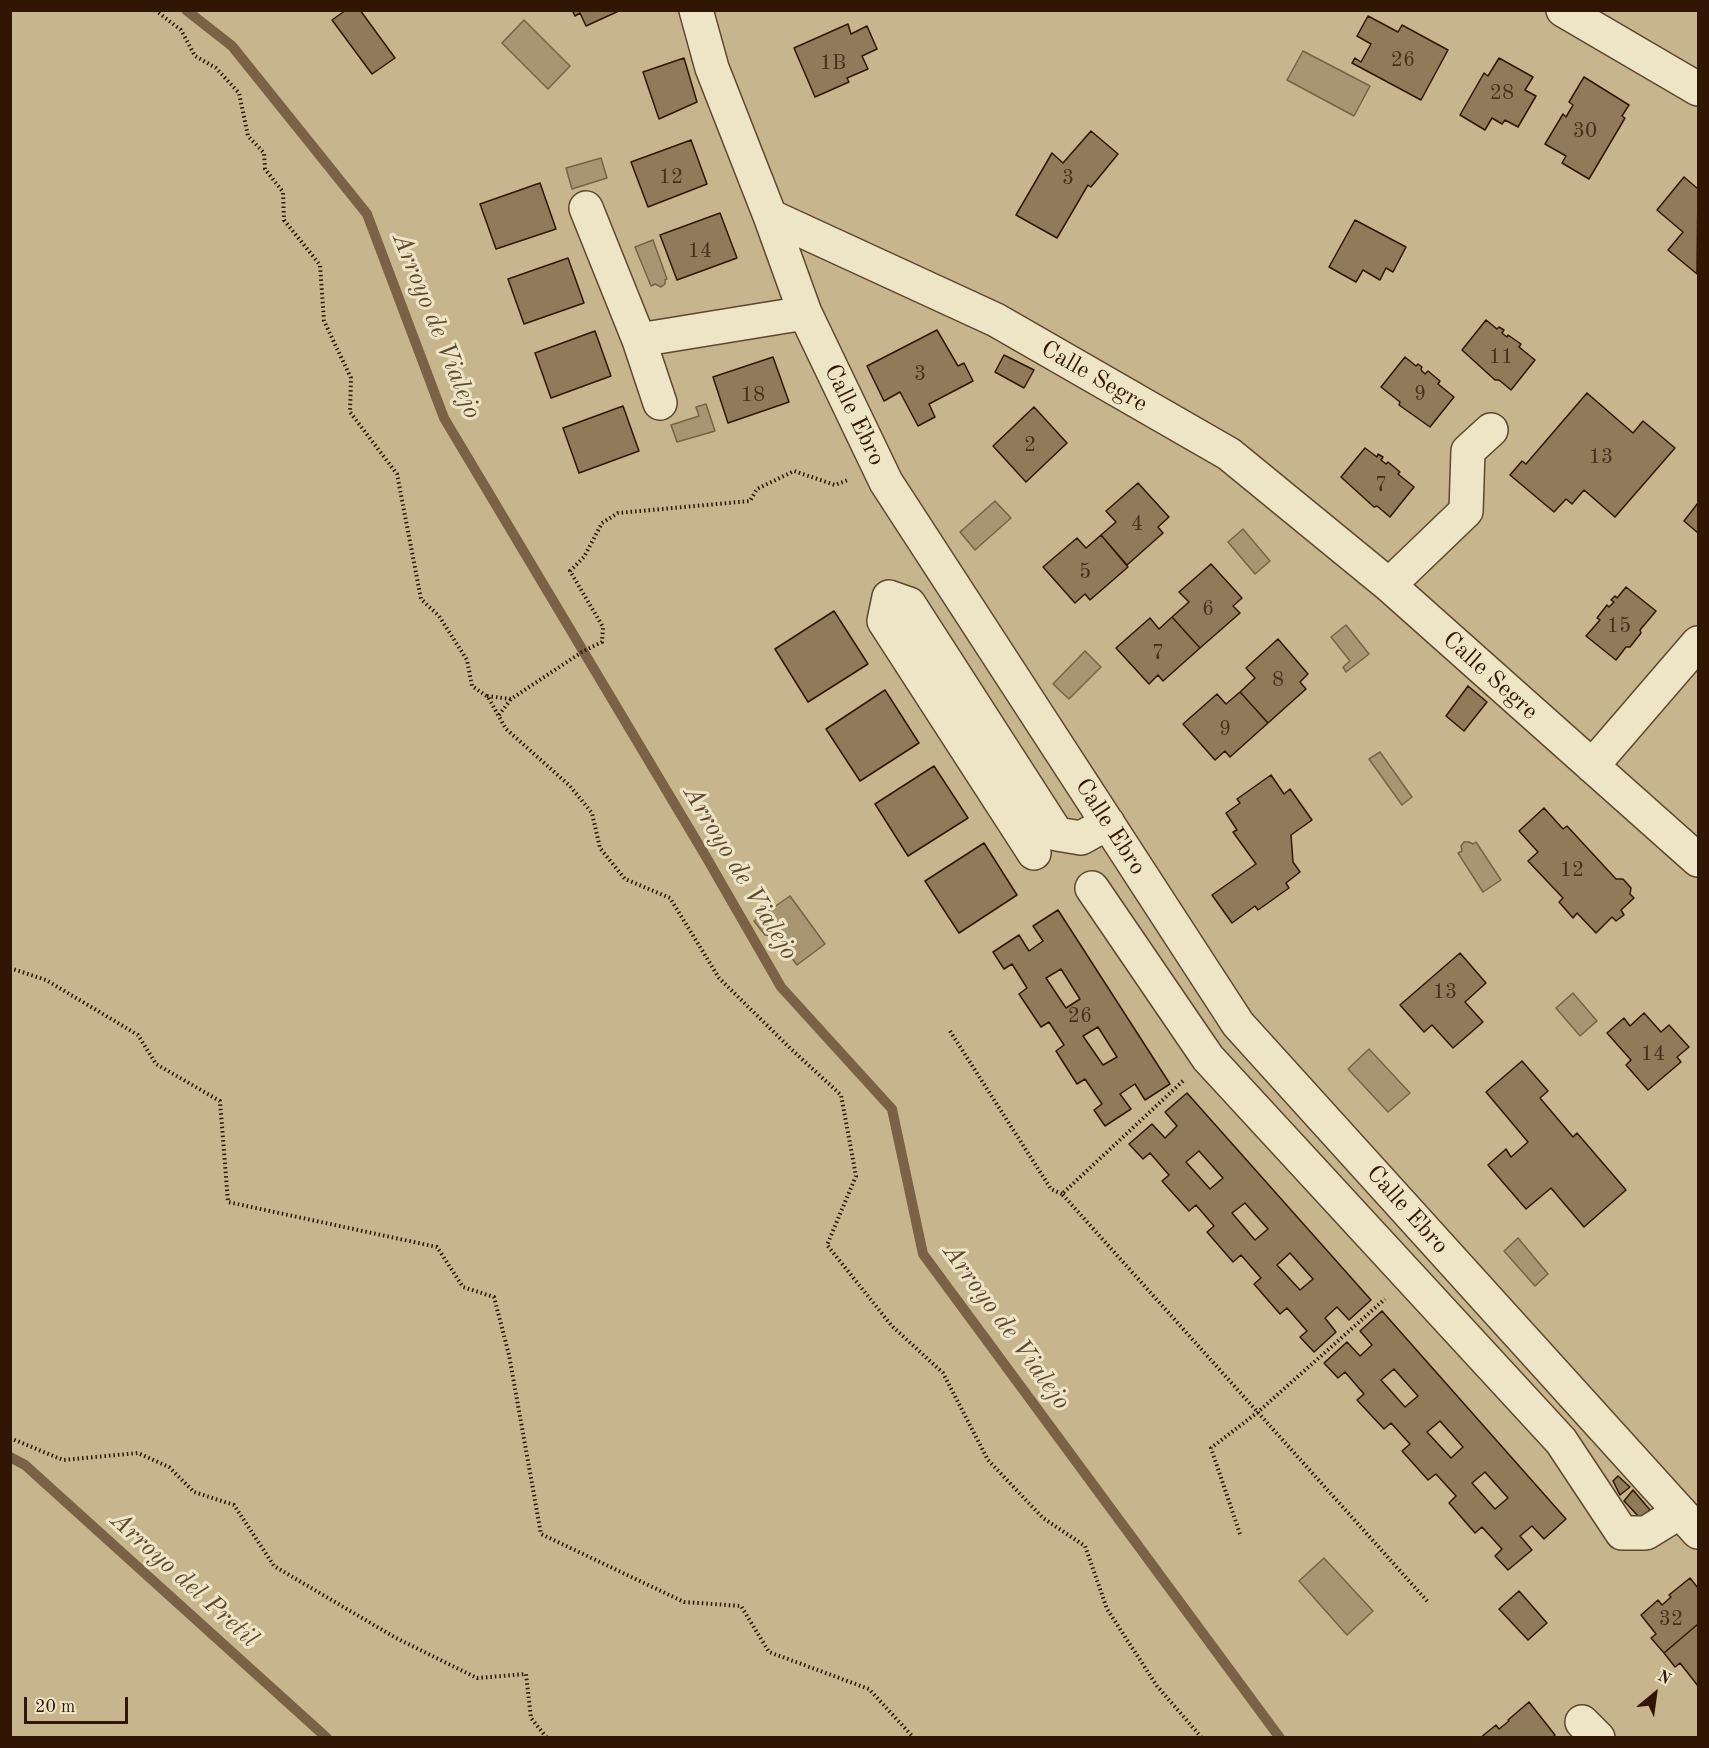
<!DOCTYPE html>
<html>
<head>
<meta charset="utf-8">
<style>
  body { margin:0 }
  #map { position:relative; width:1709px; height:1748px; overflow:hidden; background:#e5d7a9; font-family:"Old Standard TT",serif }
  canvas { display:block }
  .frame { position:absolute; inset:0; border:12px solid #321604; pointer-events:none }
  .north { position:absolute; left:1625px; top:1664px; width:60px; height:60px; -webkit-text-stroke:4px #eee5c7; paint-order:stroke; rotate:29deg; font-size:16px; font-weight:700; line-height:24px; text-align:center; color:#321604 }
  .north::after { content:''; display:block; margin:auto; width:21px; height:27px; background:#321604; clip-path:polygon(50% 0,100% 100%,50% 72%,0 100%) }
  .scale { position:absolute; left:24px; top:1697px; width:104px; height:27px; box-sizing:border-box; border:3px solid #321604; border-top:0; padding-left:8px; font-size:18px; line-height:21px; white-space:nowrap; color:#321604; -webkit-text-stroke:4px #eee5c7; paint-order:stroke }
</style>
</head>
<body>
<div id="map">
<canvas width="1709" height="1748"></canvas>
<div class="frame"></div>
<div class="north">N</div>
<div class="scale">20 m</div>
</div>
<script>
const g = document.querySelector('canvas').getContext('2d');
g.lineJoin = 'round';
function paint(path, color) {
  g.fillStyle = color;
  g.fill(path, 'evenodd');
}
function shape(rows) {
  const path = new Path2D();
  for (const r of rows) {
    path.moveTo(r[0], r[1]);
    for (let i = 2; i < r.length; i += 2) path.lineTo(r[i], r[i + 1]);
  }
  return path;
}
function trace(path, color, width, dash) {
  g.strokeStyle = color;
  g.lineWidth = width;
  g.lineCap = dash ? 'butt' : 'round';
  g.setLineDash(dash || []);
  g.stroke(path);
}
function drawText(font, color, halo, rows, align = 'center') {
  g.font = font + ' "Old Standard TT",serif';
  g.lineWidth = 6;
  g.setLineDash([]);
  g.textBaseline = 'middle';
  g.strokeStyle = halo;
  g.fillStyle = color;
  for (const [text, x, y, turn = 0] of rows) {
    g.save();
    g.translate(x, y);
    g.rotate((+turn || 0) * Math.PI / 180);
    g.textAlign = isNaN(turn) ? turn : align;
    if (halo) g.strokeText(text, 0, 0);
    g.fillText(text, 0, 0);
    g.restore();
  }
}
const green = shape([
  [10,11,1698,11,1698,1737,11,1737]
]);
const water = shape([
  [524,20,570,66,548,89,502,43,524,20],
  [1303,51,1370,86,1354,116,1287,80,1303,51],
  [601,158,607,178,572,189,566,168,601,158],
  [653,240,667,279,665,280,665,284,661,287,655,284,651,286,635,247,653,240],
  [706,404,715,431,677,442,671,425,699,416,696,407,706,404],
  [995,501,1011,518,975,550,960,532,995,501],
  [1243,529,1270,561,1255,574,1228,542,1243,529],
  [1346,625,1369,654,1346,672,1343,667,1350,661,1331,637,1346,625],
  [1085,651,1101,667,1069,699,1053,684,1085,651],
  [1380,752,1412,797,1402,805,1369,759,1380,752],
  [1464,842,1469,842,1473,844,1476,842,1501,880,1483,892,1458,853,1462,851,1461,846,1464,842],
  [790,896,825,944,797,965,777,939,773,936,765,935,754,921,790,896],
  [1573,993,1597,1021,1580,1036,1556,1008,1573,993],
  [1369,1049,1410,1093,1388,1112,1348,1069,1369,1049],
  [1518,1238,1548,1274,1535,1286,1504,1251,1518,1238],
  [1324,1558,1373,1611,1347,1635,1299,1581,1324,1558]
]);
const stream = shape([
  [186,10,232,46,367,214,444,418,705,855,781,987,892,1109,923,1254,1280,1738],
  [10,1457,25,1465,327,1738]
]);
const building = shape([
  [346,10,360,10,395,58,372,74,332,20,346,10],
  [572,10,621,10,586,26,580,13,575,16,572,10],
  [1368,16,1398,32,1402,25,1448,50,1421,100,1352,63,1355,58,1361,62,1371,44,1357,36,1368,16],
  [848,24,851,34,867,26,877,49,862,56,868,69,847,78,849,82,815,97,794,48,848,24],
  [684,58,697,102,659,119,643,72,684,58],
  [1499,58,1533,77,1525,90,1536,96,1518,127,1505,120,1502,124,1492,118,1485,130,1460,115,1484,73,1488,76,1499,58],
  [1584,77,1629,105,1622,116,1625,118,1589,179,1562,163,1566,156,1545,144,1563,114,1566,117,1573,105,1569,102,1584,77],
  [1091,131,1118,154,1091,187,1088,185,1057,238,1016,215,1052,153,1063,163,1091,131],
  [691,140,707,184,648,207,631,162,691,140],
  [1684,177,1698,189,1697,274,1668,250,1683,232,1657,210,1684,177],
  [540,183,556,229,496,249,480,204,540,183],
  [720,213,737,258,677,280,660,235,720,213],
  [1355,220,1406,247,1393,272,1386,268,1380,280,1363,270,1356,282,1329,267,1355,220],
  [568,258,584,303,524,324,508,279,568,258],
  [1486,320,1497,329,1499,327,1504,330,1502,333,1503,334,1507,337,1508,335,1521,344,1519,347,1535,360,1511,390,1499,380,1495,380,1462,350,1486,320],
  [937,330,958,366,964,363,973,381,929,404,935,417,918,426,900,392,884,401,867,366,937,330],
  [595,331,611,376,551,398,535,353,595,331],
  [1004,355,1034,370,1024,388,995,372,1004,355],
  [773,357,789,402,728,423,713,377,773,357],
  [1405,357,1416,366,1418,364,1422,367,1421,369,1422,371,1425,374,1428,371,1440,381,1438,384,1454,397,1430,427,1399,405,1400,402,1381,387,1405,357],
  [1587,393,1633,433,1643,421,1675,448,1615,517,1584,490,1572,504,1566,499,1554,512,1510,475,1522,461,1526,464,1587,393],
  [623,406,639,451,579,473,563,428,623,406],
  [1034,407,1067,443,1026,482,993,446,1034,407],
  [1365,448,1377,457,1378,454,1383,457,1381,460,1386,464,1388,462,1400,472,1398,474,1414,487,1390,517,1377,506,1374,507,1341,477,1365,448],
  [1138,483,1169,517,1158,527,1163,533,1127,565,1101,535,1116,522,1106,511,1138,483],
  [1698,503,1698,533,1684,521,1698,503],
  [1101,535,1128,567,1090,600,1085,594,1075,603,1043,567,1077,538,1086,548,1101,535],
  [1211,564,1242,598,1233,606,1240,613,1200,648,1172,617,1189,602,1179,592,1211,564],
  [1626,587,1656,611,1640,630,1641,633,1630,647,1626,647,1616,660,1586,636,1600,620,1597,618,1607,605,1609,607,1614,602,1611,600,1615,596,1617,598,1626,587],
  [834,611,868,664,808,702,775,649,834,611],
  [1172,617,1200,648,1163,681,1158,675,1149,684,1116,648,1150,618,1159,629,1172,617],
  [1278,639,1308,674,1300,682,1306,689,1268,723,1240,692,1255,678,1246,668,1278,639],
  [1468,686,1487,702,1464,731,1446,716,1468,686],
  [885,690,919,743,860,781,826,729,885,690],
  [1240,692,1268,723,1230,757,1225,751,1215,760,1183,724,1217,694,1226,704,1240,692],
  [934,766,968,818,908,856,875,804,934,766],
  [1271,775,1284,794,1290,789,1312,820,1291,835,1293,862,1300,872,1286,883,1289,888,1258,910,1255,906,1232,923,1212,895,1256,864,1233,832,1237,830,1226,813,1240,803,1237,799,1271,775],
  [1544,808,1563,829,1567,826,1616,879,1623,879,1631,888,1630,894,1634,898,1621,910,1624,915,1616,921,1612,917,1596,933,1577,913,1573,918,1559,902,1563,898,1528,861,1538,852,1519,831,1544,808],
  [984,843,1017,895,959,933,925,881,984,843],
  [1058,910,1170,1084,1145,1100,1135,1084,1120,1094,1131,1109,1105,1126,1094,1110,1102,1104,1085,1079,1077,1084,1056,1051,1064,1045,1049,1022,1041,1027,1019,994,1027,988,1012,964,1004,969,993,952,1019,935,1029,951,1043,941,1033,926,1058,910],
  [1061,969,1080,999,1066,1008,1046,978,1061,969],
  [1098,1027,1117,1057,1103,1065,1083,1036,1098,1027],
  [1460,953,1486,983,1465,1002,1483,1022,1453,1048,1432,1025,1424,1032,1400,1005,1460,953],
  [1644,1013,1661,1032,1669,1025,1689,1047,1677,1057,1681,1062,1648,1090,1626,1065,1631,1060,1607,1033,1624,1018,1630,1026,1644,1013],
  [1522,1061,1548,1091,1540,1098,1573,1137,1577,1133,1626,1190,1584,1227,1551,1188,1526,1209,1488,1165,1506,1149,1511,1157,1528,1142,1486,1092,1522,1061],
  [1187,1093,1371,1300,1349,1320,1337,1307,1325,1318,1336,1332,1314,1352,1300,1337,1307,1331,1287,1308,1280,1314,1254,1284,1261,1278,1241,1255,1233,1262,1207,1232,1214,1226,1196,1205,1189,1211,1162,1181,1169,1175,1150,1153,1143,1159,1129,1144,1152,1124,1165,1138,1177,1126,1165,1112,1187,1093],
  [1199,1151,1223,1178,1210,1189,1186,1162,1199,1151],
  [1245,1203,1268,1229,1255,1240,1232,1213,1245,1203],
  [1290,1253,1313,1279,1300,1290,1277,1265,1290,1253],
  [1382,1311,1566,1519,1544,1539,1532,1526,1520,1536,1532,1550,1508,1570,1495,1556,1502,1549,1482,1527,1475,1533,1449,1503,1456,1496,1436,1474,1428,1480,1402,1451,1410,1444,1391,1423,1384,1429,1357,1400,1364,1394,1345,1372,1338,1378,1324,1363,1347,1342,1360,1356,1372,1345,1360,1331,1382,1311],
  [1394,1369,1418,1396,1405,1407,1381,1380,1394,1369],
  [1440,1421,1463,1447,1451,1458,1427,1432,1440,1421],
  [1485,1472,1508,1498,1495,1509,1472,1483,1485,1472],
  [1618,1476,1630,1487,1620,1495,1613,1481,1618,1476],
  [1633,1490,1650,1510,1640,1518,1624,1501,1633,1490],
  [1690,1578,1698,1588,1698,1624,1664,1653,1651,1638,1656,1634,1641,1615,1658,1600,1662,1605,1671,1597,1669,1595,1690,1578],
  [1519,1591,1547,1623,1528,1640,1499,1609,1519,1591],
  [1698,1624,1698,1686,1680,1663,1675,1667,1664,1653,1698,1624],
  [1529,1702,1555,1735,1552,1738,1480,1738,1496,1725,1499,1729,1509,1721,1508,1720,1529,1702]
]);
const path = shape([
  [155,10,181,30,195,56,216,68,239,93,248,136,264,153,265,169,283,192,284,220,320,265,324,321,351,378,350,412,397,474,421,599,439,616,467,660,472,686,488,697,506,729,570,786,592,813,600,848,625,879,670,898,719,978,791,1049,841,1095,856,1176,827,1245,892,1326,943,1373,988,1460,1043,1518,1085,1546,1107,1609,1157,1686,1202,1738],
  [487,696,511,699,582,652,602,642,603,627,570,571,584,557,602,523,618,513,750,501,757,489,794,471,835,485,848,480],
  [499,715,511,699],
  [10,968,46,980,138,1035,156,1064,220,1101,228,1202,437,1247,463,1287,494,1297,509,1355,541,1534,684,1602,741,1606,769,1652,869,1689,914,1738],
  [950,1031,1051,1189,1062,1194],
  [1183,1081,1062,1194,1428,1602],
  [10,1438,63,1460,138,1453,169,1467,194,1492,234,1505,274,1566,396,1638,477,1678,526,1674,531,1718,547,1738],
  [1240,1534,1211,1448,1258,1412,1385,1299]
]);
const minor = shape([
  [696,10,712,68,770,216,805,313,886,482,1238,1024,1698,1532],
  [1563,10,1698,89],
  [586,208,639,340,805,313],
  [770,216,996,320,1229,454,1389,585,1698,860],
  [639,340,660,403],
  [1389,585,1466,511,1468,451,1491,430],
  [1592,766,1698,643],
  [1034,853,884,621,889,597,909,604,1057,834,1081,838,1108,823],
  [1092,888,1208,1058,1561,1441,1622,1533,1646,1533,1680,1512],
  [1582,1722,1598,1738]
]);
const numberNames = [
  ["26",1403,60],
  ["1B",833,63],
  ["28",1502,93],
  ["30",1585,131],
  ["12",671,177],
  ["3",1068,178],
  ["14",700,251],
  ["11",1501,357],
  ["3",920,374],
  ["9",1420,394],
  ["18",753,395],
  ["2",1030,445],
  ["13",1601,457],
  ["7",1381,485],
  ["4",1137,524],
  ["5",1085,572],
  ["6",1208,609],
  ["15",1619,626],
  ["7",1158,653],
  ["8",1278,680],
  ["9",1225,729],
  ["12",1572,870],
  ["13",1445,992],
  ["26",1080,1016],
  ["14",1653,1054],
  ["32",1671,1619]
];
const streetNames = [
  ["Calle Segre",1094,377,30],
  ["Calle Ebro",854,415,64],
  ["Calle Segre",1490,676,42],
  ["Calle Ebro",1110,827,57],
  ["Calle Ebro",1407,1210,48]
];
const waterNames = [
  ["Arroyo de Vialejo",436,326,68],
  ["Arroyo de Vialejo",740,873,59],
  ["Arroyo de Vialejo",1006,1327,54],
  ["Arroyo del Pretil",184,1580,42]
];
paint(green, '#c7b68d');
paint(water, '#a89571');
trace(water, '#796245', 1.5);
trace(stream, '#796245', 10);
paint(building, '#8f7a5a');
trace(building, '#321604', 1.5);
trace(minor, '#5f462d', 36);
trace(path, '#321604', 4, [1.5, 3]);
trace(minor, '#eee5c7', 33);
drawText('21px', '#492f1a', null, numberNames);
drawText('24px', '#321604', '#eee5c7', streetNames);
drawText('italic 26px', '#614930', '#eee5c7', waterNames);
</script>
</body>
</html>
